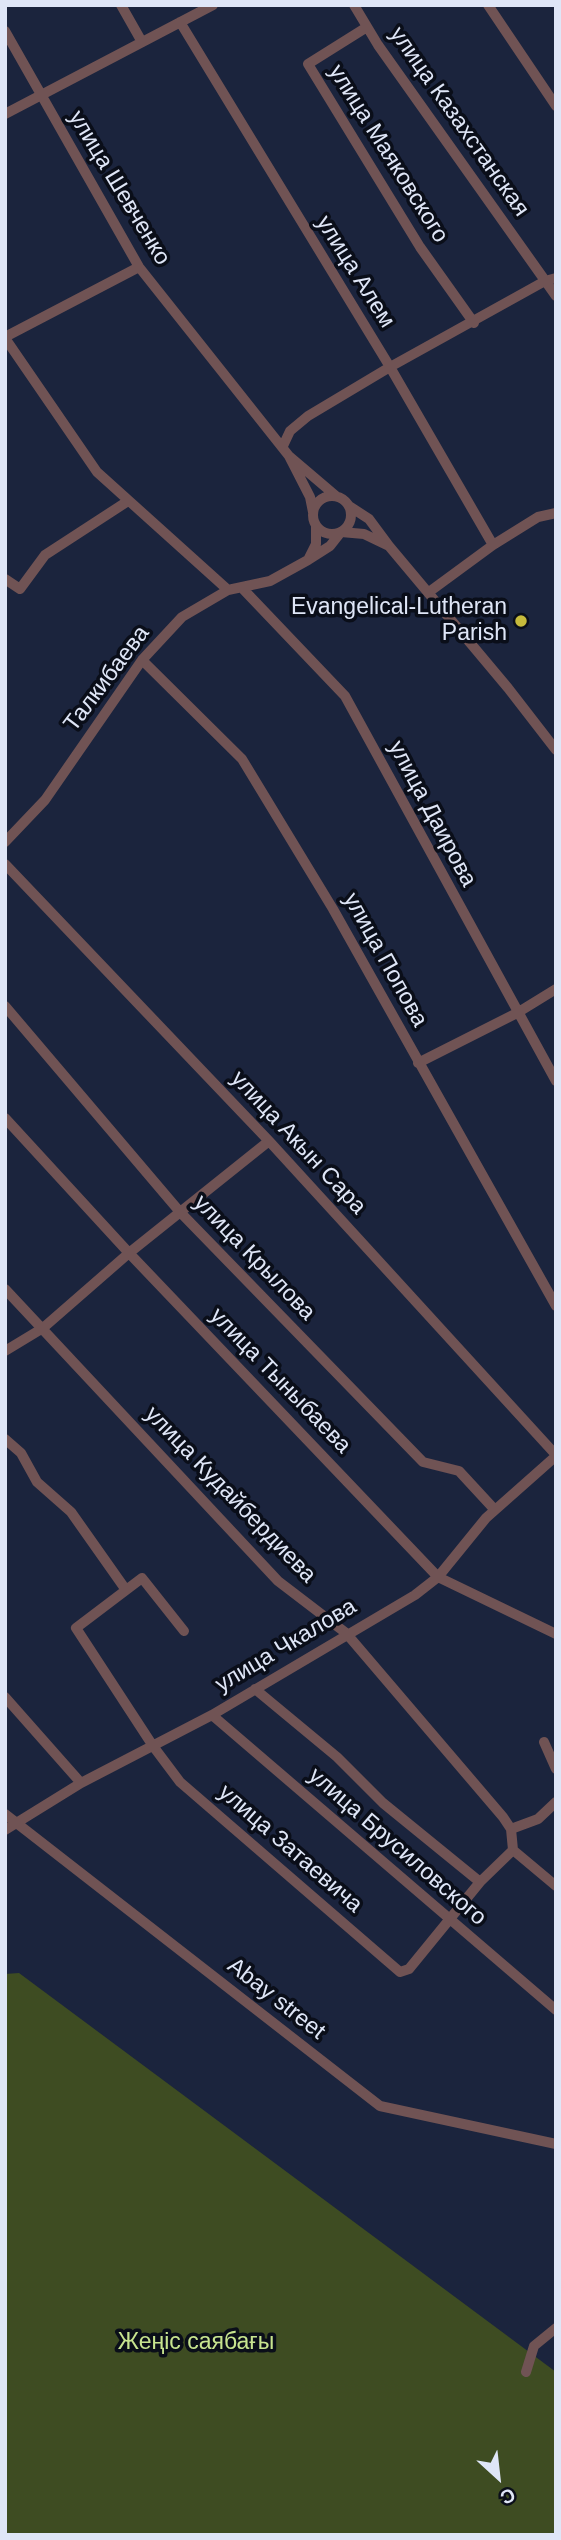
<!DOCTYPE html>
<html>
<head>
<meta charset="utf-8">
<style>
  body { margin:0 }
  #map { position:relative; width:561px; height:2540px; overflow:hidden; background:#1b243d; font-family:Arial,sans-serif }
  canvas { display:block }
  .frame { position:absolute; inset:0; border:7px solid #dfe6f7; pointer-events:none }
  .north { position:absolute; left:463px; top:2442px; width:70px; height:70px; -webkit-text-stroke:5px #0a0e19; paint-order:stroke; rotate:153deg; font-size:19px; font-weight:700; line-height:28px; text-align:center; color:#dfe6f7 }
  .north::after { content:''; display:block; margin:auto; width:24px; height:32px; background:#dfe6f7; clip-path:polygon(50% 0,100% 100%,50% 72%,0 100%) }
</style>
</head>
<body>
<div id="map">
<canvas width="561" height="2540"></canvas>
<div class="frame"></div>
<div class="north">С</div>
</div>
<script>
const g = document.querySelector('canvas').getContext('2d');
g.lineJoin = 'round';
function paint(path, color) {
  g.fillStyle = color;
  g.fill(path, 'evenodd');
}
function shape(rows) {
  const path = new Path2D();
  for (const r of rows) {
    if (r.length === 3) {
      path.moveTo(r[0] + r[2], r[1]);
      path.arc(r[0], r[1], r[2], 0, 2 * Math.PI);
      continue;
    }
    path.moveTo(r[0], r[1]);
    for (let i = 2; i < r.length; i += 2) path.lineTo(r[i], r[i + 1]);
  }
  return path;
}
function trace(path, color, width, dash) {
  g.strokeStyle = color;
  g.lineWidth = width;
  g.lineCap = dash ? 'butt' : 'round';
  g.setLineDash(dash || []);
  g.stroke(path);
}
function drawText(font, color, halo, rows, align = 'center') {
  g.font = font + ' Arial,sans-serif';
  g.lineWidth = 7;
  g.setLineDash([]);
  g.textBaseline = 'middle';
  g.strokeStyle = halo;
  g.fillStyle = color;
  for (const [text, x, y, turn = 0] of rows) {
    g.save();
    g.translate(x, y);
    g.rotate((+turn || 0) * Math.PI / 180);
    g.textAlign = isNaN(turn) ? turn : align;
    if (halo) g.strokeText(text, 0, 0);
    g.fillText(text, 0, 0);
    g.restore();
  }
}
const green = shape([
  [19,1973,556,2372,556,2535,5,2535,5,1974]
]);
const minor = shape([
  [121,5,142,42],
  [354,5,378,45,556,296],
  [488,5,556,106],
  [180,22,390,367,493,545],
  [367,27,308,64,420,247,474,323],
  [5,31,139,267,289,456],
  [5,114,213,5],
  [5,337,139,267],
  [5,338,97,472,228,590],
  [283,446,290,431,308,416,390,367,545,281,556,278],
  [332,515,19],
  [313,512,310,497,289,456,336,496],
  [389,546,508,688,556,750],
  [309,558,316,544,316,526],
  [5,579,20,589,45,555,128,501],
  [243,589,345,696,556,1081],
  [429,592,493,545,538,517,556,513],
  [142,660,242,759,333,909,556,1306],
  [5,842,45,800,142,660,182,617,228,590,270,581,308,560,330,546,341,532,364,534,389,546,369,519,349,506],
  [5,864,269,1141,556,1455],
  [5,1006,180,1212,423,1462,459,1471,495,1510],
  [418,1063,517,1013,556,989],
  [5,1118,129,1253,438,1577,556,1634],
  [5,1289,278,1581,346,1633,503,1817,511,1829,513,1850,556,1886],
  [5,1351,43,1328,129,1253,269,1141],
  [5,1439,21,1453,37,1482,71,1512,126,1590],
  [184,1631,142,1578,76,1628,153,1746,180,1782,400,1972,409,1969,480,1882,513,1850],
  [255,1689,337,1757,383,1803,480,1882],
  [5,1697,81,1783],
  [212,1715,556,2010],
  [544,1742,556,1769],
  [5,1814,380,2106,556,2144],
  [511,1829,538,1819,556,1802],
  [5,1830,81,1783,212,1715,415,1595,438,1577,486,1518,556,1456],
  [526,2372,534,2346,556,2328]
]);
const markers = [
  [521,621,7,"#c7bb3c"]
];
const streetNames = [
  ["улица Казахстанская",459,122,55],
  ["улица Маяковского",388,154,58],
  ["улица Шевченко",119,188,59],
  ["улица Алем",355,272,58],
  ["Талкибаева",107,679,-53],
  ["улица Даирова",432,814,62],
  ["улица Попова",385,960,61],
  ["улица Акын Сара",298,1143,47],
  ["улица Крылова",254,1258,46],
  ["улица Тыныбаева",280,1381,46],
  ["улица Кудайбердиева",230,1495,46],
  ["улица Чкалова",286,1646,-31],
  ["улица Брусиловского",397,1847,41],
  ["улица Затаевича",290,1849,41],
  ["Abay street",276,1999,38]
];
const poiNames = [
  ["Evangelical-Lutheran",507,608],
  ["Parish",507,634]
];
const parkNames = [
  ["Жеңіс саябағы",196,2343]
];
paint(green, '#3e4c22');
trace(minor, '#705354', 10);
for (const [x, y, r, color] of markers) {
  const dot = new Path2D();
  dot.arc(x, y, r, 0, 2 * Math.PI);
  g.fillStyle = color;
  g.fill(dot);
  trace(dot, '#0a0e19', 2.5);
}
drawText('23px', '#dfe6f7', '#0a0e19', streetNames);
drawText('23px', '#dfe6f7', '#0a0e19', poiNames, 'right');
drawText('23px', '#c7e48f', '#0a0e19', parkNames);
</script>
</body>
</html>
